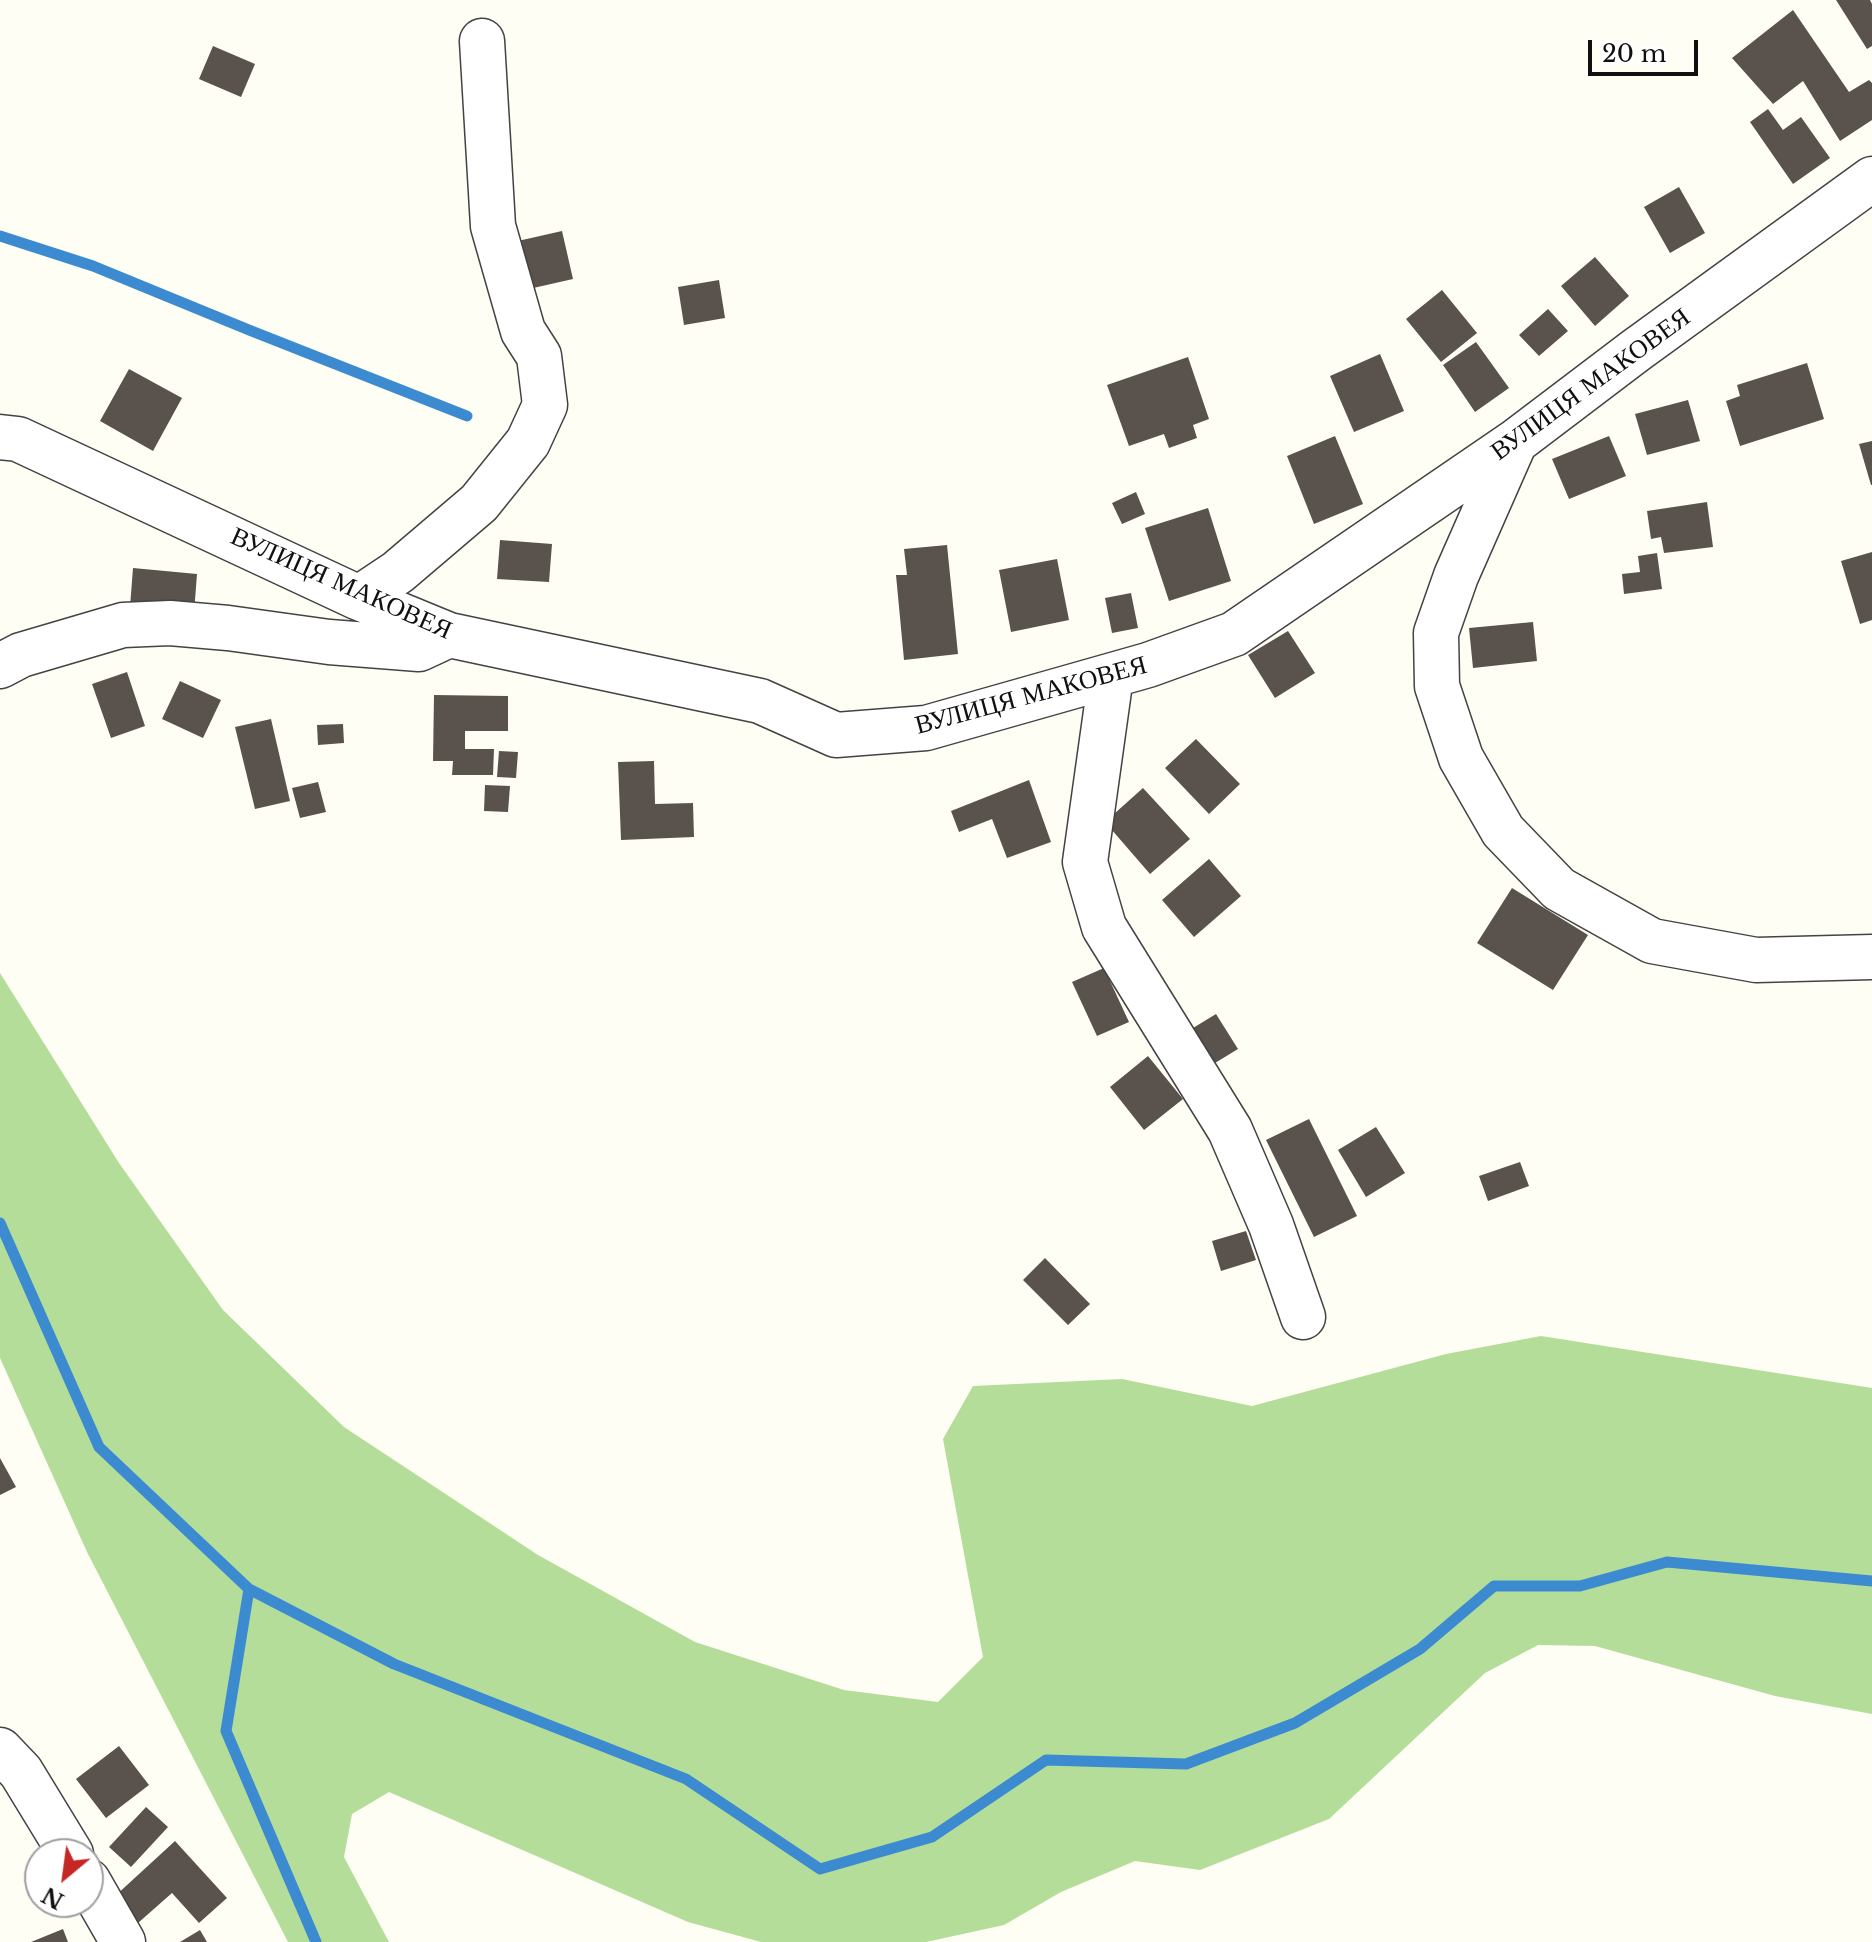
<!DOCTYPE html>
<html>
<head>
<meta charset="utf-8">
<style>
  body { margin:0 }
  #map { position:relative; width:1872px; height:1942px; overflow:hidden; background:#fffef4; font-family:"Libre Baskerville",serif }
  canvas { display:block }
  .north { position:absolute; left:24px; top:1838px; width:80px; height:80px; box-sizing:border-box; background:#fff; border:2px solid #9f9f9f; border-radius:50%; rotate:209deg; font-size:22px; font-weight:700; line-height:32px; text-align:center; color:#101010 }
  .north::after { content:''; display:block; margin:auto; width:28px; height:36px; background:#c52724; clip-path:polygon(50% 0,100% 100%,50% 72%,0 100%) }
  .scale { position:absolute; left:1588px; top:40px; width:110px; height:36px; box-sizing:border-box; border:4px solid #101010; border-top:0; padding-left:10px; font-size:24px; line-height:28px; white-space:nowrap; color:#101010; -webkit-text-stroke:6px #fff; paint-order:stroke }
</style>
</head>
<body>
<div id="map">
<canvas width="1872" height="1942"></canvas>
<div class="north">N</div>
<div class="scale">20 m</div>
</div>
<script>
const g = document.querySelector('canvas').getContext('2d');
g.lineJoin = 'round';
function paint(path, color) {
  g.fillStyle = color;
  g.fill(path, 'evenodd');
}
function shape(rows) {
  const path = new Path2D();
  for (const r of rows) {
    path.moveTo(r[0], r[1]);
    for (let i = 2; i < r.length; i += 2) path.lineTo(r[i], r[i + 1]);
  }
  return path;
}
function trace(path, color, width, dash) {
  g.strokeStyle = color;
  g.lineWidth = width;
  g.lineCap = dash ? 'butt' : 'round';
  g.setLineDash(dash || []);
  g.stroke(path);
}
function drawText(font, color, halo, rows, align = 'center') {
  g.font = font + ' "Libre Baskerville",serif';
  g.lineWidth = 8;
  g.setLineDash([]);
  g.textBaseline = 'middle';
  g.strokeStyle = halo;
  g.fillStyle = color;
  for (const [text, x, y, turn = 0] of rows) {
    g.save();
    g.translate(x, y);
    g.rotate((+turn || 0) * Math.PI / 180);
    g.textAlign = isNaN(turn) ? turn : align;
    if (halo) g.strokeText(text, 0, 0);
    g.fillText(text, 0, 0);
    g.restore();
  }
}
const forest = shape([
  [0,973,119,1163,223,1310,344,1427,538,1555,695,1642,844,1690,938,1702,983,1657,943,1439,973,1386,1122,1379,1252,1406,1446,1354,1541,1336,1872,1388,1872,1714,1775,1696,1595,1646,1538,1645,1485,1673,1329,1819,1200,1870,1135,1861,1061,1892,1004,1925,926,1942,761,1942,688,1922,389,1792,352,1814,344,1857,389,1942,288,1942,87,1552,0,1358]
]);
const stream = shape([
  [0,236,93,266,249,330,467,416],
  [0,1223,99,1447,249,1589,394,1664,686,1779,820,1869,932,1837,1046,1760,1186,1764,1295,1723,1420,1649,1494,1586,1580,1586,1667,1562,1872,1581],
  [249,1589,226,1731,316,1942]
]);
const building = shape([
  [1836,0,1870,0,1872,4,1872,46,1867,49],
  [1793,10,1849,92,1869,80,1872,83,1872,120,1840,141,1803,81,1773,104,1732,58],
  [213,46,255,64,241,97,199,79],
  [1768,109,1783,130,1801,117,1830,158,1793,184,1750,122],
  [1679,187,1705,233,1670,253,1644,207],
  [562,231,573,279,520,291,509,243],
  [1595,257,1629,296,1595,326,1561,286],
  [719,280,725,318,684,325,678,287],
  [1442,290,1477,333,1441,362,1406,319],
  [1548,309,1568,331,1539,356,1519,335],
  [1476,342,1509,388,1475,412,1443,365],
  [1380,354,1404,411,1354,432,1330,376],
  [1188,357,1209,419,1193,425,1197,438,1169,448,1164,434,1129,446,1107,385],
  [1807,363,1824,419,1740,446,1726,401,1740,396,1737,385],
  [129,369,182,398,153,451,100,421],
  [1688,400,1700,441,1647,455,1635,414],
  [1335,436,1363,504,1314,524,1287,456],
  [1609,436,1626,476,1569,499,1552,459],
  [1872,441,1872,485,1871,485,1859,444],
  [1136,492,1145,514,1122,524,1112,503],
  [1707,502,1713,547,1664,553,1661,537,1651,539,1647,511],
  [1208,508,1231,581,1169,601,1145,528],
  [500,540,552,544,549,582,497,579],
  [947,545,958,654,904,660,896,575,907,575,904,549],
  [1872,552,1872,620,1860,624,1841,561],
  [1657,553,1662,589,1624,594,1622,574,1640,572,1638,556],
  [1057,559,1069,620,1011,632,999,570],
  [133,568,197,574,194,613,130,607],
  [1131,593,1138,628,1112,633,1105,598],
  [1533,622,1537,661,1473,668,1469,628],
  [1288,631,1315,673,1275,698,1248,655],
  [127,672,145,726,111,738,92,684],
  [180,681,221,700,203,738,162,719],
  [434,695,508,696,508,731,465,731,465,749,494,749,493,775,452,775,453,761,433,761],
  [271,719,290,801,255,809,235,727],
  [343,724,344,743,318,745,317,725],
  [1196,739,1240,784,1209,814,1165,768],
  [499,751,518,752,516,778,497,777],
  [654,761,655,804,693,803,694,837,621,840,618,762],
  [1029,780,1051,842,1007,858,992,819,959,832,951,811],
  [318,782,326,812,300,818,292,788],
  [485,785,510,786,508,812,484,811],
  [1143,788,1190,839,1150,874,1105,822],
  [1209,859,1241,896,1194,937,1162,900],
  [1512,888,1588,935,1553,990,1477,943],
  [1104,968,1129,1022,1097,1036,1072,982],
  [1216,1014,1238,1049,1215,1063,1193,1028],
  [1148,1056,1183,1099,1144,1130,1110,1087],
  [1309,1119,1357,1216,1314,1237,1266,1140],
  [1376,1127,1405,1173,1366,1197,1338,1150],
  [1520,1162,1529,1186,1488,1201,1479,1176],
  [1246,1231,1256,1260,1221,1271,1212,1241],
  [1045,1258,1090,1304,1068,1325,1023,1280],
  [0,1458,16,1487,0,1495],
  [119,1746,149,1785,106,1818,76,1779],
  [146,1807,168,1827,131,1867,109,1847],
  [175,1841,227,1898,199,1923,172,1893,138,1923,114,1897],
  [63,1929,68,1942,31,1942],
  [200,1930,207,1942,180,1942]
]);
const minor = shape([
  [0,437,18,439,359,598,449,635,760,701,836,735,926,728,1148,665,1234,634,1515,442,1635,351,1872,179],
  [1515,442,1456,576,1436,633,1437,686,1461,758,1503,831,1559,889,1652,941,1756,960,1872,957],
  [359,598,398,572,479,503,528,442,545,405,539,356,523,331,493,226,482,41],
  [0,666,21,655,123,625,170,623,228,628,329,642,419,649,449,635],
  [1111,676,1085,862,1104,927,1230,1130,1271,1225,1303,1317],
  [0,1750,21,1772,71,1854],
  [88,1881,123,1942]
]);
const streetNames = [
  ["ВУЛИЦЯ МАКОВЕЯ",1591,385,-36],
  ["ВУЛИЦЯ МАКОВЕЯ",341,584,24],
  ["ВУЛИЦЯ МАКОВЕЯ",1031,696,-15]
];
paint(forest, '#b4dd9a');
trace(stream, '#3c8bd1', 11);
paint(building, '#5a524c');
trace(minor, '#434343', 47);
trace(minor, '#fff', 44);
drawText('26px', '#101010', '#fff', streetNames);
</script>
</body>
</html>
